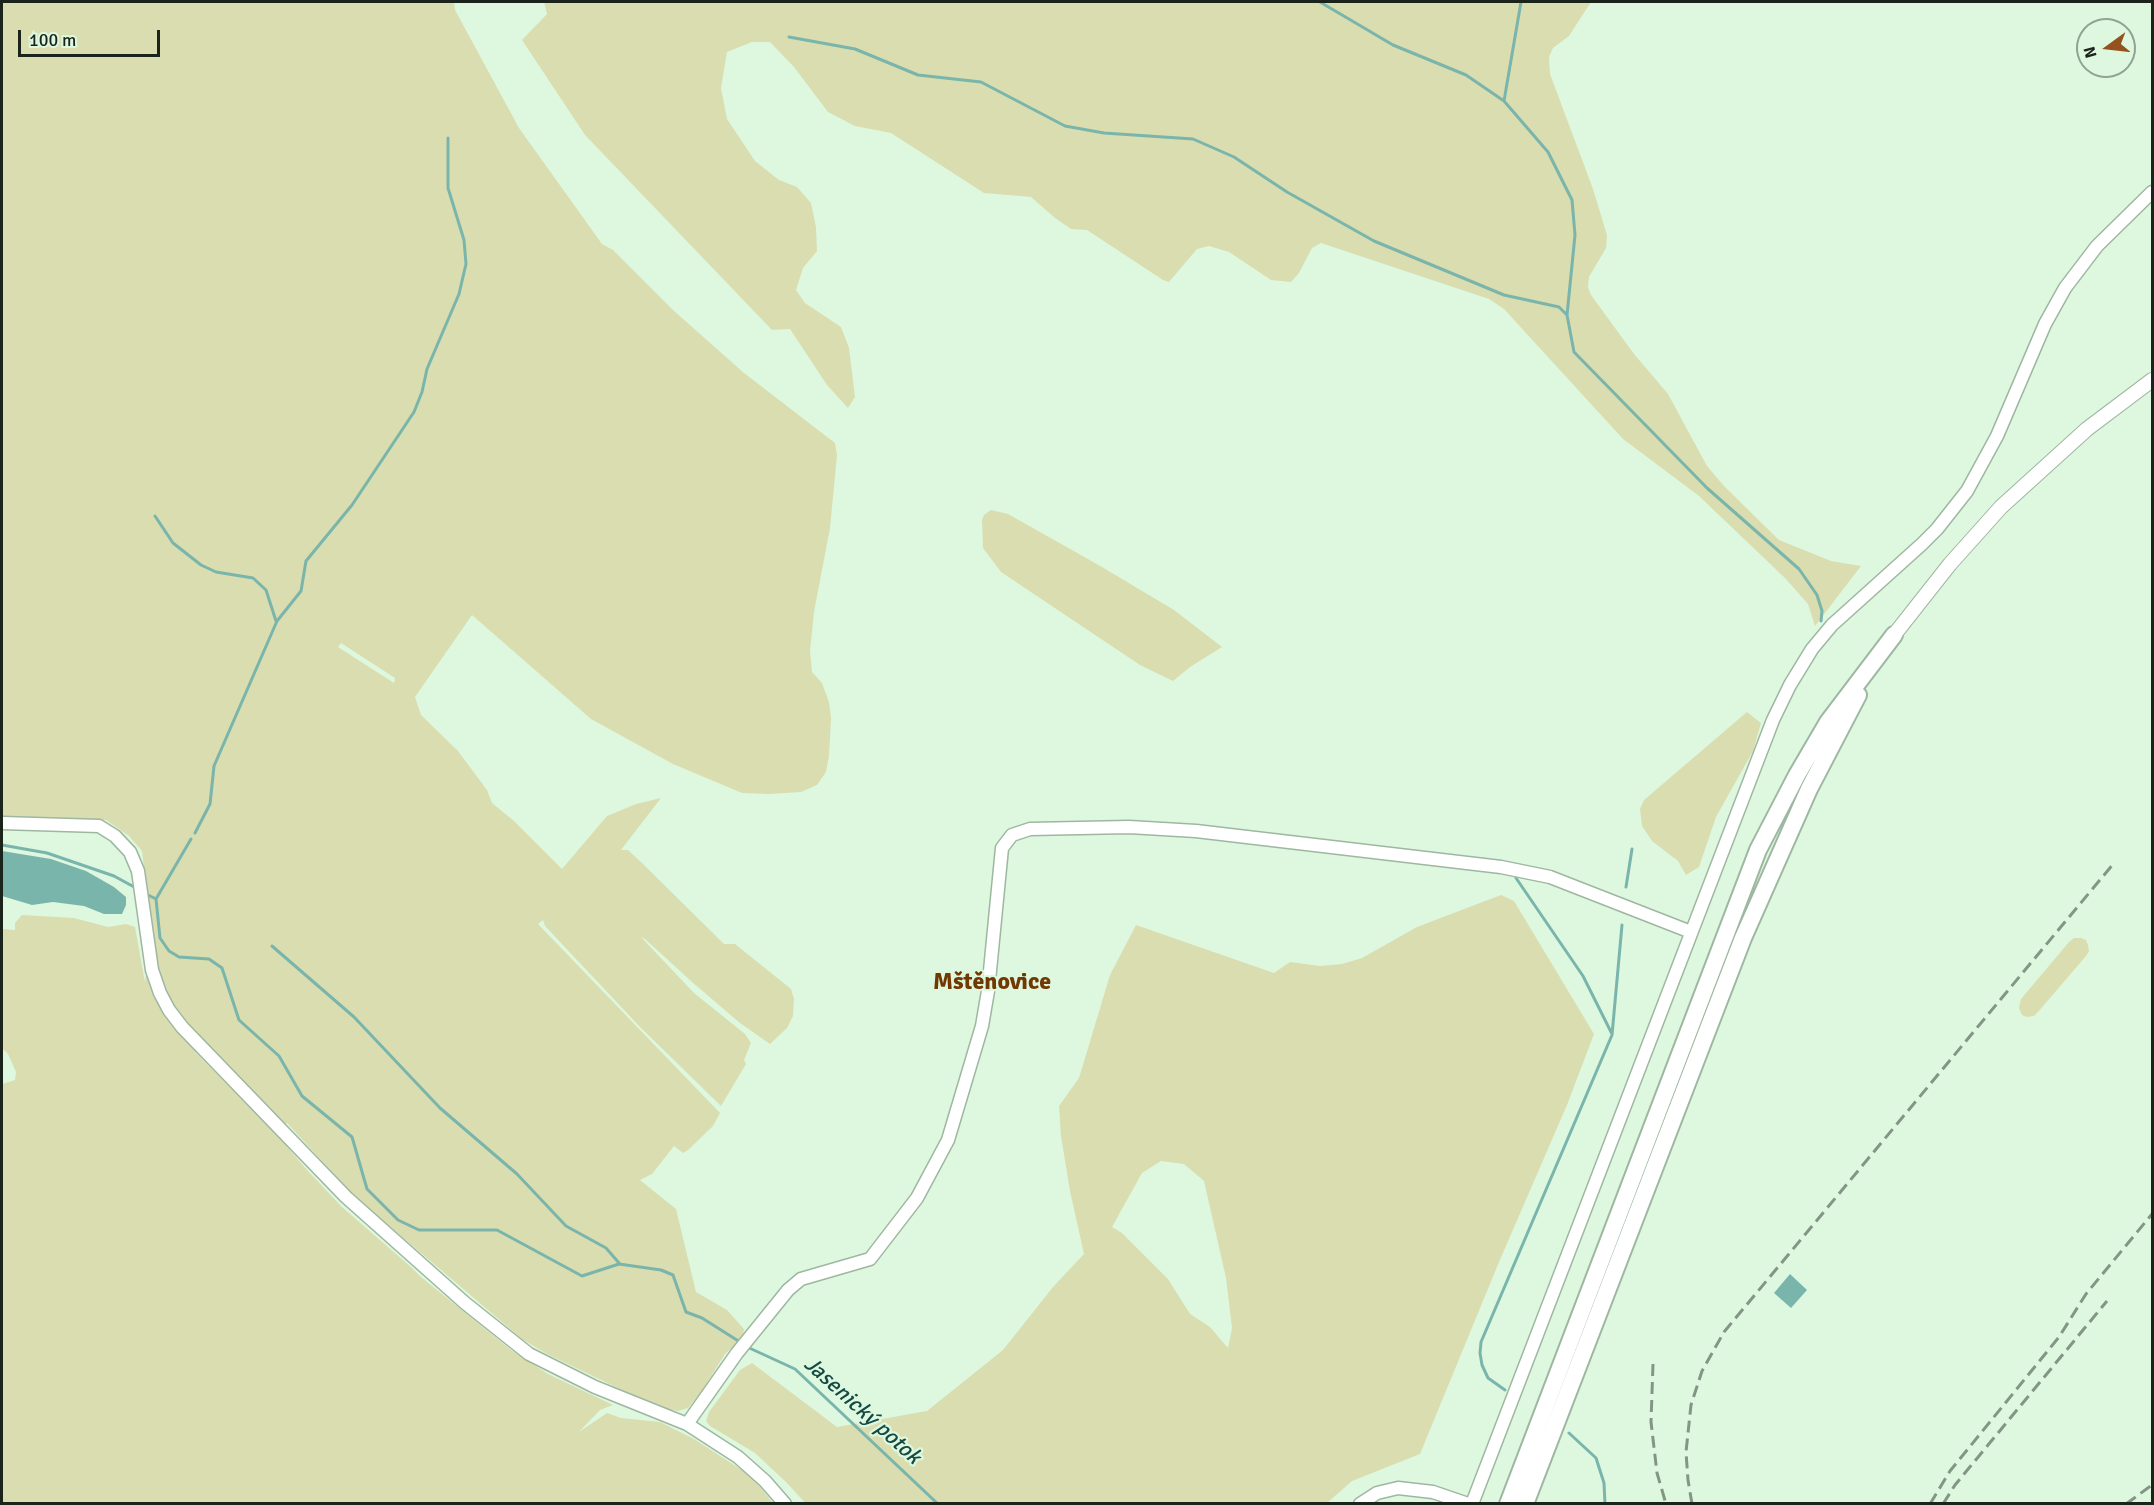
<!DOCTYPE html>
<html>
<head>
<meta charset="utf-8">
<style>
  body { margin:0 }
  #map { position:relative; width:2154px; height:1505px; overflow:hidden; background:#def8e0; font-family:Signika,sans-serif }
  canvas { display:block }
  .frame { position:absolute; inset:0; border:3px solid #1b241b; pointer-events:none }
  .north { position:absolute; left:2076px; top:18px; width:60px; height:60px; box-sizing:border-box; background:#def8e0; border:2px solid #90a391; border-radius:50%; rotate:255deg; font-size:16px; font-weight:700; line-height:24px; text-align:center; color:#1b241b }
  .north::after { content:''; display:block; margin:auto; width:21px; height:27px; background:#94531e; clip-path:polygon(50% 0,100% 100%,50% 72%,0 100%) }
  .scale { position:absolute; left:18px; top:30px; width:142px; height:27px; box-sizing:border-box; border:3px solid #1b241b; border-top:0; padding-left:8px; font-size:18px; line-height:21px; white-space:nowrap; color:#1b241b; -webkit-text-stroke:4px #def8e0; paint-order:stroke }
</style>
</head>
<body>
<div id="map">
<canvas width="2154" height="1505"></canvas>
<div class="frame"></div>
<div class="north">N</div>
<div class="scale">100 m</div>
</div>
<script>
const g = document.querySelector('canvas').getContext('2d');
g.lineJoin = 'round';
function paint(path, color) {
  g.fillStyle = color;
  g.fill(path, 'evenodd');
}
function shape(rows) {
  const path = new Path2D();
  for (const r of rows) {
    path.moveTo(r[0], r[1]);
    for (let i = 2; i < r.length; i += 2) path.lineTo(r[i], r[i + 1]);
  }
  return path;
}
function trace(path, color, width, dash) {
  g.strokeStyle = color;
  g.lineWidth = width;
  g.lineCap = dash ? 'butt' : 'round';
  g.setLineDash(dash || []);
  g.stroke(path);
}
function drawText(font, color, halo, rows, align = 'center') {
  g.font = font + ' Signika,sans-serif';
  g.lineWidth = 4.5;
  g.setLineDash([]);
  g.textBaseline = 'middle';
  g.strokeStyle = halo;
  g.fillStyle = color;
  for (const [text, x, y, turn = 0] of rows) {
    g.save();
    g.translate(x, y);
    g.rotate((+turn || 0) * Math.PI / 180);
    g.textAlign = isNaN(turn) ? turn : align;
    if (halo) g.strokeText(text, 0, 0);
    g.fillText(text, 0, 0);
    g.restore();
  }
}
const green = shape([
  [2,2,454,2,455,10,519,128,602,244,613,250,673,310,744,373,835,443,837,455,830,528,814,612,810,651,812,672,822,683,829,702,831,718,829,756,826,772,817,785,801,792,769,794,742,793,673,764,591,719,472,615,415,697,421,715,458,751,487,790,492,803,514,821,562,869,607,816,636,804,661,798,621,850,628,850,642,863,724,944,735,944,791,989,794,999,793,1016,787,1028,770,1044,740,1023,692,982,645,939,641,937,694,993,745,1034,751,1043,744,1060,746,1064,721,1106,640,1027,545,926,543,920,538,924,720,1113,713,1126,688,1150,683,1153,674,1146,652,1174,640,1180,676,1209,696,1292,727,1310,744,1329,743,1337,725,1354,701,1392,688,1408,678,1411,669,1409,624,1391,547,1354,522,1339,354,1196,287,1123,282,1125,220,1060,195,1052,278,1136,307,1170,342,1207,411,1267,421,1277,511,1350,548,1374,613,1405,600,1410,579,1432,607,1413,621,1418,660,1422,694,1439,751,1476,773,1503,2,1502,2,1084,15,1080,16,1072,8,1054,2,1048,2,929,15,930,15,923,22,915,74,918,108,927,126,924,135,927,145,982,151,929,142,851,129,836,106,820,2,818],
  [341,643,395,678,394,683,338,647],
  [544,2,1591,2,1569,36,1553,48,1549,57,1550,74,1593,189,1607,235,1606,248,1589,277,1588,287,1591,295,1634,354,1668,394,1707,466,1724,486,1779,540,1831,561,1861,566,1815,626,1808,604,1785,578,1699,496,1623,439,1504,309,1489,299,1321,243,1312,248,1299,273,1291,282,1271,280,1229,252,1209,246,1197,249,1169,282,1163,280,1087,230,1071,229,1055,218,1031,197,984,193,891,133,855,126,828,112,794,67,770,42,752,42,727,52,721,88,727,119,755,161,779,180,797,187,811,203,816,227,817,251,803,268,796,290,805,303,841,327,849,348,855,397,848,408,827,385,790,329,772,330,585,135,522,40,547,14],
  [991,510,1008,514,1102,567,1174,610,1222,647,1190,667,1173,681,1140,665,1001,572,983,548,982,520,984,515],
  [1747,712,1761,723,1753,751,1716,817,1699,867,1686,875,1678,861,1652,841,1642,826,1640,809,1644,800],
  [1501,895,1514,901,1594,1034,1567,1105,1499,1262,1420,1454,1352,1481,1327,1503,806,1504,788,1484,755,1453,710,1426,706,1421,709,1412,740,1370,752,1363,837,1427,927,1411,1003,1350,1053,1287,1084,1254,1070,1191,1061,1136,1059,1106,1079,1078,1110,975,1136,925,1274,973,1290,962,1320,966,1342,964,1362,958,1417,927],
  [1161,1161,1184,1164,1204,1181,1226,1278,1232,1328,1228,1348,1210,1327,1190,1314,1168,1279,1122,1233,1112,1227,1142,1173],
  [2074,938,2081,938,2086,940,2088,945,2089,951,2086,956,2038,1012,2034,1016,2027,1017,2022,1015,2019,1008,2021,999,2069,942]
]);
const water = shape([
  [2,851,51,859,86,871,114,887,126,897,126,905,122,914,104,914,84,906,53,902,32,905,2,896],
  [1790,1274,1807,1290,1791,1308,1774,1293]
]);
const stream = shape([
  [1320,2,1393,45,1466,75,1504,101],
  [1521,2,1504,101,1548,152,1572,200,1575,235,1567,315,1574,352,1707,488,1799,569,1817,595,1822,611,1821,621],
  [789,37,855,49,918,75,981,82,1065,126,1104,133,1193,139,1234,157,1287,192,1374,241,1504,295,1559,307,1567,315],
  [155,516,173,543,201,565,216,572,253,578,266,590,276,621],
  [195,833,210,804,214,766,277,621,301,591,306,561,352,505,414,412,422,392,427,369,459,294,466,264,464,240,448,188,448,138],
  [2,845,47,853,114,876,136,888],
  [1516,878,1583,976,1612,1034],
  [1626,887,1632,849],
  [144,893,156,899,160,938,169,951,179,957,209,959,222,968,239,1020,279,1056,302,1096,352,1137,367,1189,398,1220,419,1230,497,1230,582,1276,619,1264,661,1270,673,1275,686,1312,702,1318,740,1342],
  [156,899,191,839],
  [272,946,354,1017,440,1108,517,1174,566,1226,606,1248,619,1263],
  [745,1346,795,1369,938,1504],
  [1505,1390,1488,1378,1482,1365,1480,1353,1481,1342,1612,1035,1622,925],
  [1569,1433,1596,1458,1604,1483,1605,1504]
]);
const secondary = shape([
  [2,823,99,826,115,836,130,852,138,871,152,970,160,993,169,1010,182,1027,346,1197,465,1303,529,1354,595,1387,687,1424,738,1457,765,1481,785,1504],
  [687,1424,737,1353,788,1290,801,1279,870,1259,917,1198,948,1140,982,1026,988,991,1002,848,1012,835,1030,829,1129,827,1196,831,1501,867,1550,877,1691,932],
  [1360,1504,1377,1493,1398,1488,1433,1492,1468,1504],
  [1472,1504,1773,720,1790,685,1812,649,1832,625,1922,544,1937,529,1967,491,1997,436,2045,324,2065,288,2097,246,2152,192]
]);
const primary = shape([
  [1894,635,1950,564,2001,507,2087,429,2152,380]
]);
const highway = shape([
  [1508,1504,1758,850,1797,775,1828,722,1894,635],
  [1525,1504,1743,938,1809,789,1858,695]
]);
const rail = shape([
  [1653,1364,1651,1422,1657,1473,1666,1504],
  [1692,1504,1688,1480,1686,1452,1691,1405,1702,1371,1724,1332,2114,863],
  [1930,1504,1950,1471,2059,1337,2086,1294,2152,1214],
  [1943,1504,1955,1485,2107,1301],
  [2126,1504,2152,1485]
]);
const waterNames = [
  ["Jasenický potok",862,1411,42]
];
const quarterNames = [
  ["Mštěnovice",992,983]
];
paint(green, '#daddaf');
paint(water, '#7ab5ac');
trace(stream, '#7ab5ac', 3);
trace(secondary, '#9eb7a0', 15);
trace(primary, '#9eb7a0', 16);
trace(highway, '#9eb7a0', 20);
trace(secondary, '#fff', 12);
trace(primary, '#fff', 14);
trace(highway, '#fff', 16);
trace(rail, '#839584', 3, [12, 6]);
drawText('italic 22px', '#144a43', '#def8e0', waterNames);
drawText('bold 24px', '#723801', '#def8e0', quarterNames);
</script>
</body>
</html>
